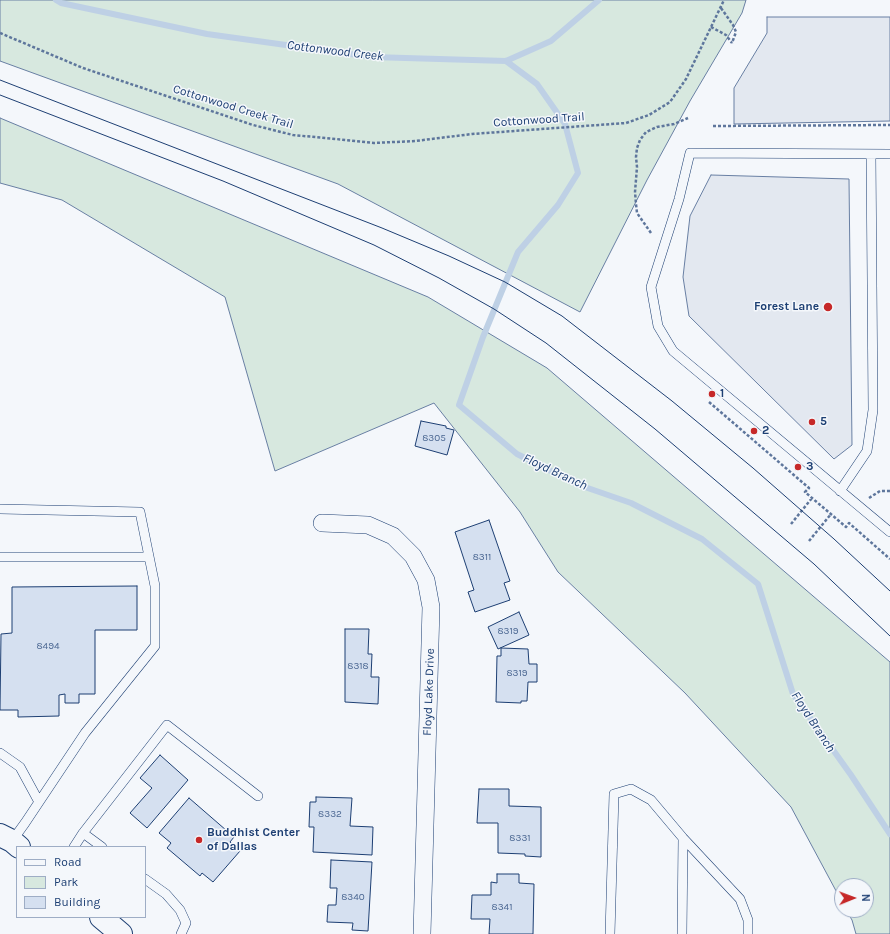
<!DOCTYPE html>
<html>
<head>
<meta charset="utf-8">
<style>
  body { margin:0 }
  #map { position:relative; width:890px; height:934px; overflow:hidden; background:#f4f7fb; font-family:Karla,sans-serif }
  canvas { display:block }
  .legend { position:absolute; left:16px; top:846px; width:130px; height:72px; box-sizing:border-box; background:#f4f7fb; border:1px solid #9eadc5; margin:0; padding:5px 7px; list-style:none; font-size:12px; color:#1d3f73 }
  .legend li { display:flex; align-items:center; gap:8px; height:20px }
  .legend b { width:20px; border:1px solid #9eadc5 }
  .north { position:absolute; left:834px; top:878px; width:40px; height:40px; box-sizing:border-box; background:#f4f7fb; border:1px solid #9eadc5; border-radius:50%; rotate:89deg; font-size:11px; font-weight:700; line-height:16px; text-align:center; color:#1d3f73 }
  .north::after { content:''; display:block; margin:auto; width:14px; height:18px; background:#c62828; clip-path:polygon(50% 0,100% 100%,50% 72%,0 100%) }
</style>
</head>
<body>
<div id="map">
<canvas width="890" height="934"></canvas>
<ul class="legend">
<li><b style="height:5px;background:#f4f7fb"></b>Road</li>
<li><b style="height:11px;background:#d7e8df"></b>Park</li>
<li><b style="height:11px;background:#d5e0f0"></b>Building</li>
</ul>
<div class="north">N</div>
</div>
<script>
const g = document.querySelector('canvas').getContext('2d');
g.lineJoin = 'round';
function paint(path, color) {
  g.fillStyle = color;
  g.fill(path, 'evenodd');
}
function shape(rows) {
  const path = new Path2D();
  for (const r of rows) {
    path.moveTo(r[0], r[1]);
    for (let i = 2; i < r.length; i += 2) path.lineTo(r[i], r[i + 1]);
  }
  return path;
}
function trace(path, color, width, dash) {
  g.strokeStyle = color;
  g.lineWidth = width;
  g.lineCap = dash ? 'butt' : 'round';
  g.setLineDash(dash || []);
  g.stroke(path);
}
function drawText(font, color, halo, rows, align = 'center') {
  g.font = font + ' Karla,sans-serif';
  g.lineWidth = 3;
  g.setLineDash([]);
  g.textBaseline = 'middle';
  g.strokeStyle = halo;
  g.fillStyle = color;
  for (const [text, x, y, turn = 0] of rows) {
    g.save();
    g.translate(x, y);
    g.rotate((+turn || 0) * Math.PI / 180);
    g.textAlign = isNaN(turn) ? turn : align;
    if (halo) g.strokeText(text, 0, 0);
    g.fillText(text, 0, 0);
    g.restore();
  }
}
const green = shape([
  [0,0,746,0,742,13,690,101,647,180,580,312,338,184,0,61,0,0],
  [0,118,428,297,547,368,890,662,890,934,856,934,852,920,846,910,866,910,866,886,842,886,842,902,791,807,685,693,558,572,520,512,434,403,275,471,225,297,62,200,0,183,0,118]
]);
const parking = shape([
  [767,17,890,17,890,121,734,124,734,88,767,33,767,17],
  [711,175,849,179,852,445,834,459,689,316,683,277,690,216,711,175]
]);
const stream = shape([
  [56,0,61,3,207,34,372,57,506,61,551,41,599,0],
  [506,61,537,84,565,124,578,173,558,205,518,252,483,337,459,405,517,454,579,485,631,503,702,539,758,584,793,694,851,775,890,834]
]);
const building = shape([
  [421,421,446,426,446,428,454,430,447,455,415,446,421,421],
  [489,520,510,581,504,583,510,600,475,612,468,592,474,590,455,532,489,520],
  [137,586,137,630,95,630,95,694,79,694,79,703,65,703,65,694,59,695,59,716,18,717,18,710,0,710,1,634,12,633,12,587,137,586],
  [519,612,529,635,498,649,488,627,519,612],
  [345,629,369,629,368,654,372,654,371,677,379,677,378,704,345,702,345,629],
  [501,648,528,649,529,664,537,664,537,682,528,682,527,701,521,701,521,703,496,702,497,656,501,656,501,648],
  [160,755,188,780,147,828,130,813,152,788,140,778,160,755],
  [479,789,509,789,509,806,541,807,541,857,525,856,525,854,498,853,498,823,477,823,479,789],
  [316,797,352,798,350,826,373,827,372,855,313,852,314,827,309,827,310,802,316,802,316,797],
  [189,798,234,837,230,842,240,851,213,882,202,873,200,876,167,848,171,843,159,833,189,798],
  [331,860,372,862,368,931,352,930,353,923,327,922,328,905,336,905,337,888,330,888,331,860],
  [497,874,519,874,519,883,534,884,533,934,489,934,490,919,471,919,472,895,491,895,491,882,497,883,497,874]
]);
const path = shape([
  [721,8,733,25,736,32,732,43],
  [711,27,726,35,732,43],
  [0,33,83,68,253,125,293,135,336,139,374,143,415,141,472,134,626,123,649,115,670,102,686,79,724,0],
  [713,126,890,125],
  [651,233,637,213,636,204,635,192,637,167,636,157,637,148,640,140,646,132,657,127,674,124,688,118],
  [709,402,809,488,805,492,846,527,849,523,890,559],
  [869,498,880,491,890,491],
  [791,524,812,498],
  [809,541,831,514]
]);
const service = shape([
  [890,154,690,153,679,199,651,287,658,326,673,351,890,532],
  [840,491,867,451,873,410,871,154],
  [0,509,140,512,155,586,155,646,85,733,25,823,12,841],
  [0,557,149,557],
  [0,753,20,767,39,802],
  [83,833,102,847],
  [74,847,83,833,167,725,258,796],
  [145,879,166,894,180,910,186,923,181,934],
  [610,934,614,794,631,789,651,800,683,838,740,899,748,920,748,934],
  [682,934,683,838]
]);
const minor = shape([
  [322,523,368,525,393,536,413,556,426,580,431,607,422,934]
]);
const tertiary = shape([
  [0,835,12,841,19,847],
  [101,917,121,934]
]);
const tram = shape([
  [0,80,382,228,449,256,505,282,562,316,672,401,753,468,834,539,890,591],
  [0,95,223,181,374,245,439,278,494,309,546,343,655,429,814,564,890,636]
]);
const markers = [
  [828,307,5,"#c62828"],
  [712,394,4,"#c62828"],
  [812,422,4,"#c62828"],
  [754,431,4,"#c62828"],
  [798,467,4,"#c62828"],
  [199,840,4,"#c62828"]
];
const numberNames = [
  ["8305",434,438],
  ["8311",482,557],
  ["8319",508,631],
  ["8494",48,646],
  ["8318",358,666],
  ["8319",517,673],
  ["8332",330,814],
  ["8331",520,838],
  ["8340",353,897],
  ["8341",502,907]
];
const streetNames = [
  ["Cottonwood Creek Trail",233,107,17],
  ["Cottonwood Trail",539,120,-4],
  ["Floyd Lake Drive",429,692,-88]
];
const poiNames = [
  ["Forest Lane",819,307,"right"],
  ["1",720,394],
  ["5",820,422],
  ["2",762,431],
  ["3",806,467],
  ["Buddhist Center",207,833],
  ["of Dallas",207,847]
];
const waterNames = [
  ["Cottonwood Creek",335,51,7],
  ["Floyd Branch",555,472,25],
  ["Floyd Branch",813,722,57]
];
paint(green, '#d7e8df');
trace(green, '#687fa3', 1);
paint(parking, '#e3e8f0');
trace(parking, '#687fa3', 1);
trace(stream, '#bed0e5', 6);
paint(building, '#d5e0f0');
trace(building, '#1d3f73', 1);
trace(service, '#1d3f73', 10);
trace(minor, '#1d3f73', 18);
trace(tertiary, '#1d3f73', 24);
trace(path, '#5e769c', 2.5, [3, 2]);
trace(service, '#f4f7fb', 9);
trace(minor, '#f4f7fb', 17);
trace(tertiary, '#f4f7fb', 22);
trace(tram, '#1d3f73', 1);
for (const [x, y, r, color] of markers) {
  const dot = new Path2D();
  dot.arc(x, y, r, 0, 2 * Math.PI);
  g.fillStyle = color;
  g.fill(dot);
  trace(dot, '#f4f7fb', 1.5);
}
drawText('10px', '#4b6792', null, numberNames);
drawText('12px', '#1d3f73', '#f4f7fb', streetNames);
drawText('bold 12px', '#1d3f73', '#f4f7fb', poiNames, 'left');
drawText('italic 13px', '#1d3f73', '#f4f7fb', waterNames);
</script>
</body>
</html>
